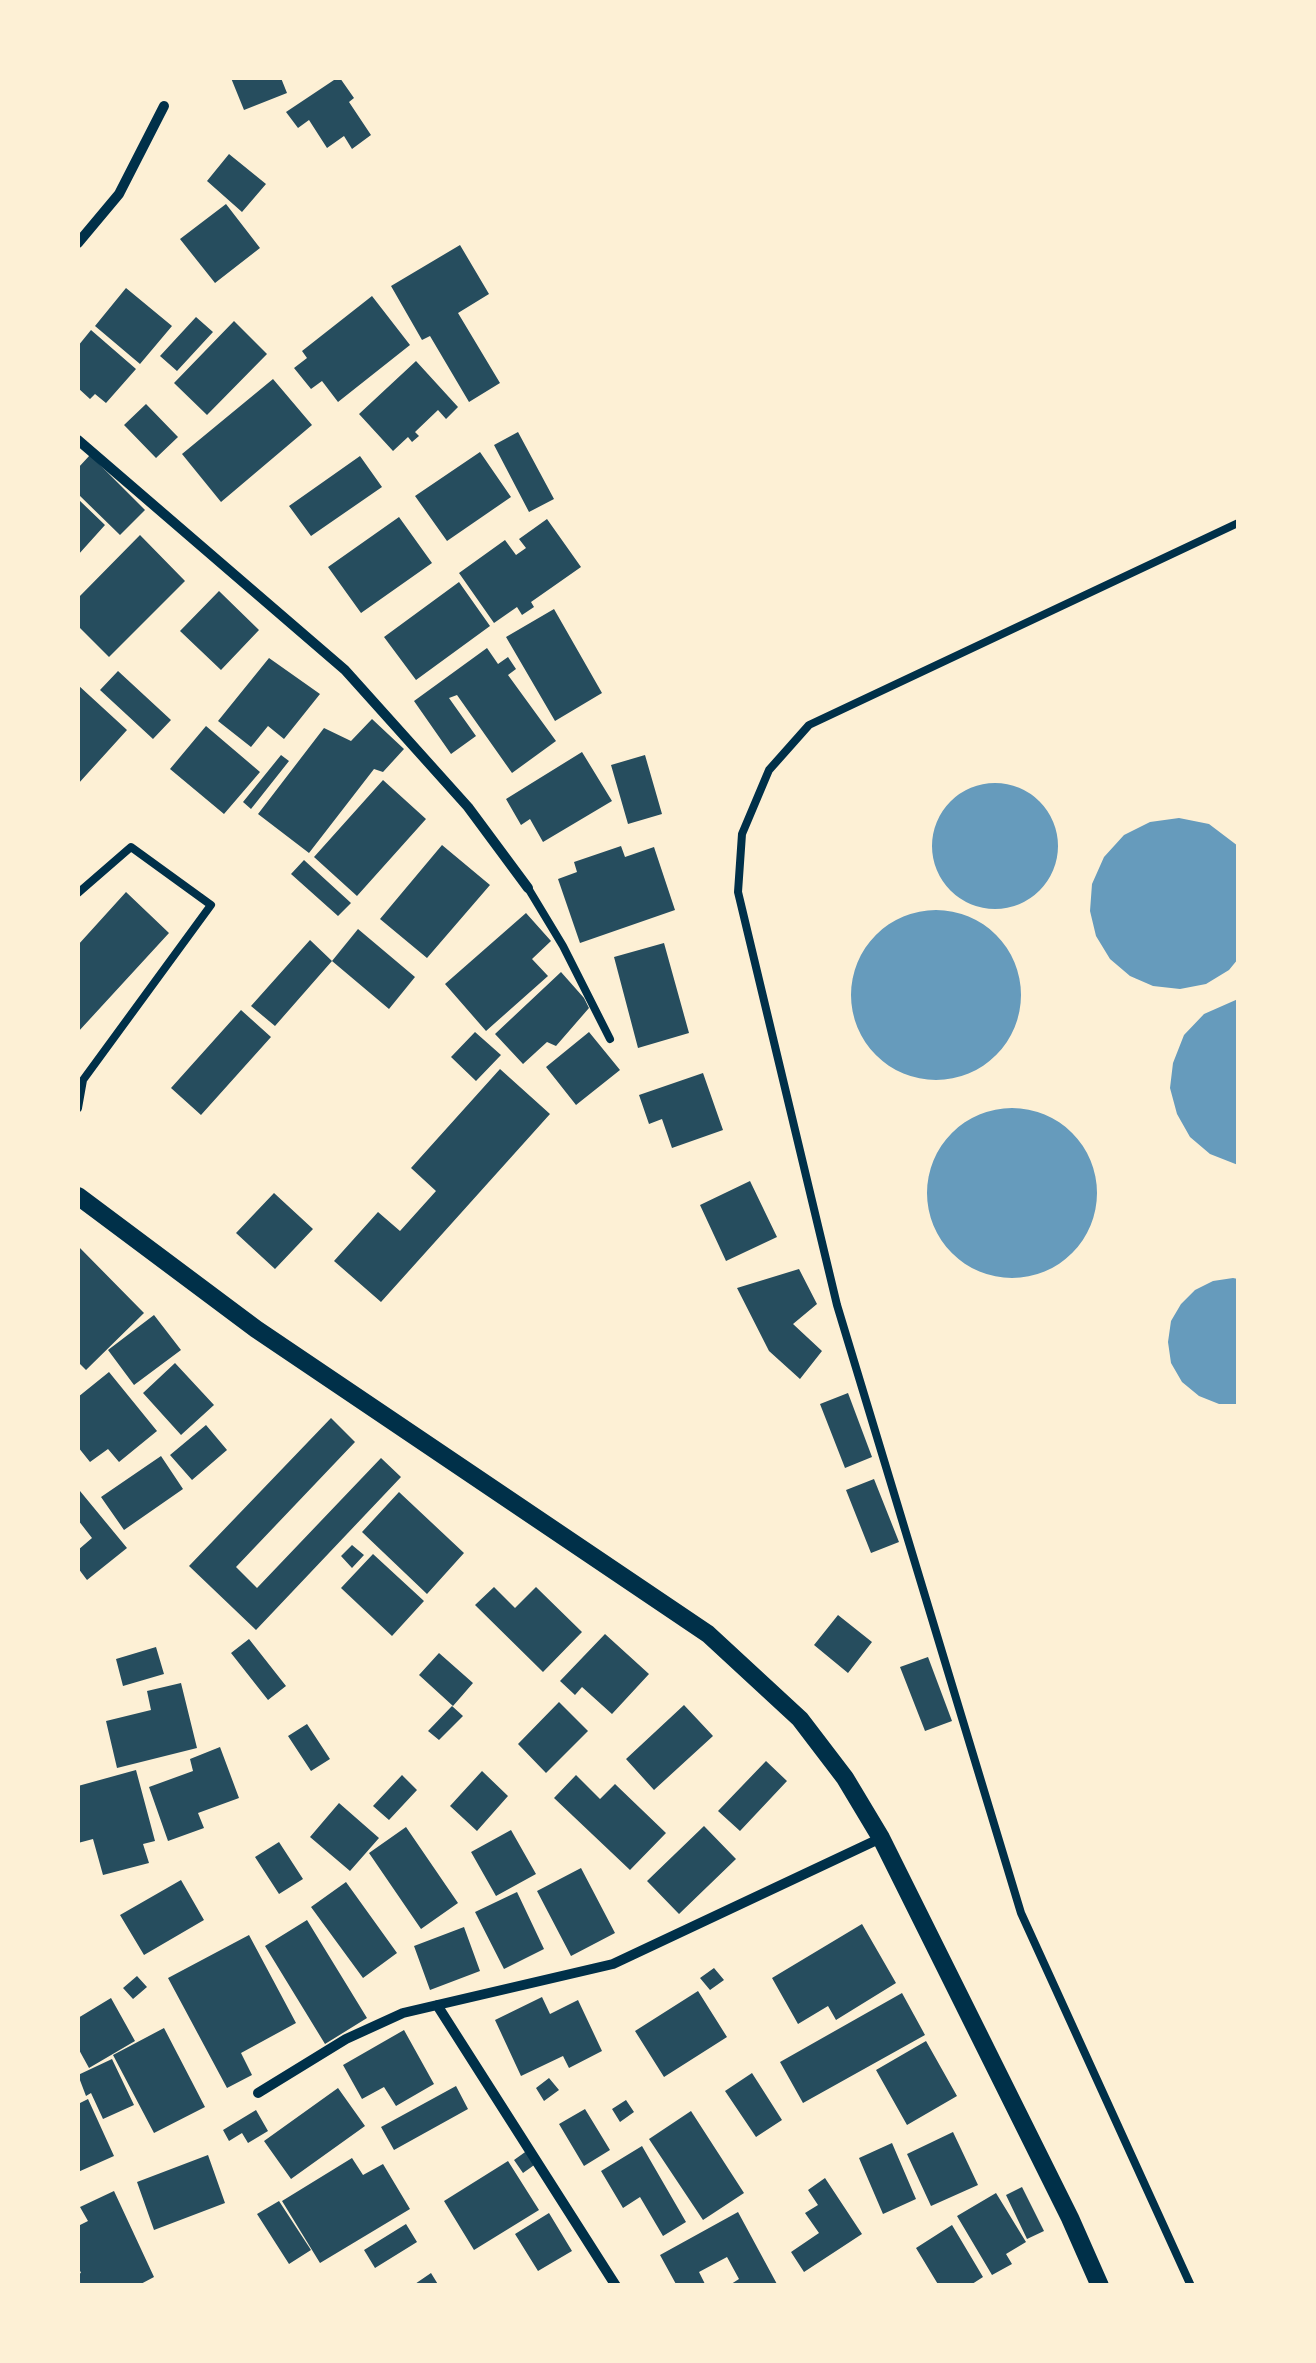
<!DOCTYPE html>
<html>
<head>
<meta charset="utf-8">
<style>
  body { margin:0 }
  #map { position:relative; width:1316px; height:2363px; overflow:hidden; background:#fdf0d5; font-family:"Archivo Narrow",sans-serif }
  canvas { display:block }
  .frame { position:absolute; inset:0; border:80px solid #fdf0d5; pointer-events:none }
</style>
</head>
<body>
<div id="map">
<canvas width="1316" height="2363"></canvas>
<div class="frame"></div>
</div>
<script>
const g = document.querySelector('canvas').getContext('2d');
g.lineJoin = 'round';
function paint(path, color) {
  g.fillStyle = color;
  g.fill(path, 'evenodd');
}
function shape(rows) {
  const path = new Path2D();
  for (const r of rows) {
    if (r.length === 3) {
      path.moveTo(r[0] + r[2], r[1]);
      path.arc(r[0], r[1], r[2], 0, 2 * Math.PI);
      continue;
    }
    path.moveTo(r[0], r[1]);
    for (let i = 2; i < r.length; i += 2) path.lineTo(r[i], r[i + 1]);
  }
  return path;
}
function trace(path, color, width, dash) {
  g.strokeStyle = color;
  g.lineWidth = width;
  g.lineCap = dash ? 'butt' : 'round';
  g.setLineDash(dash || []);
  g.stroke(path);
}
const water = shape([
  [995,846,63],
  [1179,818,1209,824,1238,846,1238,959,1229,970,1206,984,1180,989,1153,986,1130,976,1110,959,1096,936,1090,911,1092,884,1104,857,1124,835,1150,822],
  [936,995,85],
  [1238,999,1238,1165,1210,1154,1190,1137,1177,1114,1170,1088,1173,1063,1184,1035,1204,1014],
  [1012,1193,85],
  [1233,1278,1238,1279,1238,1404,1219,1404,1199,1396,1182,1382,1171,1363,1168,1342,1171,1321,1181,1304,1195,1290,1213,1281]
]);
const building = shape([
  [231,78,281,78,287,93,244,110],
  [337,78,340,78,354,98,349,102,371,135,352,149,344,136,327,148,309,120,298,128,286,112],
  [229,154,266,184,242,212,207,181],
  [226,204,260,248,215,283,180,239],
  [460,245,489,294,458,313,500,383,469,402,430,336,422,340,391,286],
  [126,288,172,326,140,364,95,326],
  [372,296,410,345,338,402,322,381,311,389,294,368,307,358,302,351],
  [196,317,213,332,177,371,160,356],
  [234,321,267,354,207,415,174,383],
  [91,330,136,369,106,403,95,394,90,399,78,388,78,346],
  [416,361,458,407,446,419,438,410,415,432,419,436,412,442,408,437,393,451,359,414],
  [273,379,312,425,221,502,182,454],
  [146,404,178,437,156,458,124,425],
  [518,432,554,499,529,512,494,445],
  [480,452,511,497,447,541,415,496],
  [90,455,145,510,120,535,78,494,78,468],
  [360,456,382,487,311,536,289,506],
  [78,499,105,525,78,555],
  [399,517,432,563,361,613,328,567],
  [547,519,581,567,531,602,534,607,522,615,517,607,494,623,459,573,505,540,516,555,526,548,519,539],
  [140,535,185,581,109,657,78,626,78,598],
  [459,582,490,626,416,680,384,637],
  [219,591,259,630,221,670,180,631],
  [554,609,602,693,555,721,506,637],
  [487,648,498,664,508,657,516,669,508,675,556,741,512,773,457,695,449,698,476,736,451,754,414,701],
  [269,658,320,694,284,739,268,726,251,747,218,721],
  [118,671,171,720,153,739,100,690],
  [78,685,127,730,78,784],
  [372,719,404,749,383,772,374,769,309,853,258,814,324,728,351,741],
  [206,726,260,772,224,814,170,769],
  [582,752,612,801,543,842,530,819,521,825,506,799],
  [281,755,289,761,251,809,243,802],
  [645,755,662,814,628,824,611,765],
  [383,780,426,819,357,896,314,857],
  [442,845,490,885,427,958,380,919],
  [621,846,625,857,654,847,675,910,580,943,558,879,577,872,574,862],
  [304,860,351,903,338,916,291,874],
  [126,892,169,933,78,1032,78,945],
  [526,913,551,941,532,959,548,976,486,1031,445,984],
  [358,929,415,977,389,1009,332,961,275,1026,251,1006,310,940,332,961],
  [664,943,689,1033,638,1048,614,957],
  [561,972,584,998,589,1008,556,1046,547,1042,523,1064,495,1034],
  [241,1010,271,1037,201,1115,171,1088],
  [475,1032,501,1055,476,1081,451,1057],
  [589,1032,620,1070,576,1105,546,1067],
  [500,1069,550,1114,381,1302,334,1261,378,1212,400,1231,436,1191,411,1168],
  [703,1073,723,1130,672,1148,662,1119,649,1124,639,1095],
  [750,1181,777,1237,726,1261,700,1205],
  [274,1193,313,1229,275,1269,236,1233],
  [78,1246,144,1313,86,1370,78,1362],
  [799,1269,817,1304,793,1324,822,1351,800,1379,769,1351,737,1288],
  [154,1315,181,1350,134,1385,108,1350],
  [175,1363,214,1405,181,1435,143,1393],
  [109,1372,157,1431,119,1462,108,1449,90,1462,78,1447,78,1397],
  [848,1393,872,1457,845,1468,820,1404],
  [331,1418,355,1442,236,1567,257,1588,381,1458,401,1477,256,1630,189,1566],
  [206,1425,227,1450,192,1480,170,1455],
  [161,1456,183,1489,124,1530,101,1497],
  [874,1479,899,1542,871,1553,846,1490],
  [80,1491,127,1548,87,1580,78,1568,78,1550,92,1538,78,1520,78,1494],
  [399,1492,464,1553,427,1594,362,1532],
  [352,1545,364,1555,352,1568,341,1556],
  [373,1554,424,1601,392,1636,341,1588],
  [494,1587,515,1608,536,1587,582,1632,543,1672,475,1605],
  [838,1615,872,1642,848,1673,814,1645],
  [605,1634,649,1674,612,1714,582,1687,575,1695,560,1681],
  [249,1639,286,1686,268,1700,231,1653],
  [156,1647,164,1674,123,1686,116,1659],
  [439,1653,473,1683,453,1706,419,1675],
  [928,1657,952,1721,925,1731,900,1667],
  [181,1683,197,1748,117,1768,106,1721,151,1710,147,1691],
  [559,1702,588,1731,546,1773,518,1744],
  [684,1705,713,1736,654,1790,626,1759],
  [452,1706,463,1716,439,1740,428,1731],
  [307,1724,330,1759,311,1771,288,1736],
  [220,1747,239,1798,198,1813,204,1828,168,1841,149,1787,193,1771,190,1759],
  [766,1761,787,1781,740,1831,718,1811],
  [136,1770,155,1841,143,1844,149,1863,103,1875,93,1839,78,1843,78,1786],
  [482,1771,508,1796,477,1831,450,1806],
  [402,1775,417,1790,389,1820,373,1806],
  [576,1775,600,1799,615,1784,666,1833,630,1870,554,1798],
  [339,1803,379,1838,350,1871,310,1837],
  [704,1826,736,1859,679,1914,647,1881],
  [406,1827,458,1903,421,1929,369,1853],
  [511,1830,536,1874,496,1896,471,1852],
  [279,1842,303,1879,279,1894,255,1857],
  [581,1868,615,1933,571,1956,537,1891],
  [181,1880,204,1920,144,1955,120,1915],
  [346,1882,397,1953,363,1978,311,1907],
  [517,1892,544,1949,504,1969,475,1912],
  [307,1920,367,2018,325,2044,265,1946],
  [862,1924,896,1983,836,2020,828,2006,798,2024,772,1978],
  [464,1927,480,1971,430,1990,414,1946],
  [249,1935,296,2023,241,2053,252,2075,227,2088,168,1978],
  [714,1968,724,1980,710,1990,700,1978],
  [137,1976,147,1987,133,1999,123,1988],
  [698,1991,727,2037,664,2077,635,2031],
  [902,1993,925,2035,803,2103,780,2062],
  [542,1997,550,2014,578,2000,602,2051,569,2068,563,2056,521,2076,495,2020],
  [111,1998,135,2041,89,2068,78,2048,78,2018],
  [164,2028,205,2107,154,2133,113,2055],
  [404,2030,434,2084,396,2106,384,2087,362,2099,343,2065],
  [926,2041,957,2096,907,2125,876,2070],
  [112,2059,134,2105,103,2119,91,2093,86,2096,78,2075],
  [752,2073,782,2120,756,2137,725,2091],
  [549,2078,559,2090,544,2101,536,2088],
  [456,2086,468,2109,394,2150,381,2127],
  [338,2088,365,2126,291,2179,264,2141],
  [88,2099,114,2156,78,2172,78,2104],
  [626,2100,634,2112,620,2122,612,2109],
  [585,2109,610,2150,584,2166,559,2124],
  [256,2110,268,2131,248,2143,242,2133,229,2141,223,2130],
  [691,2111,744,2193,703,2220,649,2139],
  [953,2132,978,2185,931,2206,907,2154],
  [892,2143,916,2199,883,2214,859,2158],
  [642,2146,686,2222,663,2236,640,2197,623,2208,601,2171],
  [528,2150,537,2163,523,2173,514,2160],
  [208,2155,225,2203,154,2230,137,2182],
  [352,2158,363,2175,383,2164,410,2209,320,2263,282,2201],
  [508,2161,539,2210,474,2250,444,2201],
  [825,2178,862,2234,804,2272,791,2252,819,2233,805,2213,818,2205,808,2190],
  [1022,2187,1044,2231,1027,2239,1006,2195],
  [114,2191,154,2277,137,2286,78,2286,78,2274,81,2273,78,2266,78,2226,88,2221,80,2207],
  [996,2193,1026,2242,1006,2254,1012,2264,992,2275,957,2216],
  [279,2201,311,2250,289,2264,257,2214],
  [738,2212,778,2286,728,2286,739,2279,727,2257,699,2272,706,2286,677,2286,660,2255],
  [549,2213,572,2251,538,2271,515,2234],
  [406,2224,417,2242,375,2268,364,2250],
  [952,2225,983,2277,969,2286,939,2286,916,2248],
  [431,2273,439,2286,412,2286]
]);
const service = shape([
  [528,888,563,946,610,1039],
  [78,893,131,847,211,905,83,1080,78,1108],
  [1191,2286,1021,1913,837,1305,738,892,742,834,769,770,809,725,1238,523]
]);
const minor = shape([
  [78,243,119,194,164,106],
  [78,440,345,670,468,807,528,888],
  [437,2005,616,2286],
  [258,2093,346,2039,403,2013,613,1964,881,1838]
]);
const tertiary = shape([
  [78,1196,256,1329,708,1634,800,1719,845,1778,881,1838,1070,2218,1100,2286]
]);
paint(water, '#669bbc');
paint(building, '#264d5e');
trace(service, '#003049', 8);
trace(minor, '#003049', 10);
trace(tertiary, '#003049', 18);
</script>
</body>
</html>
